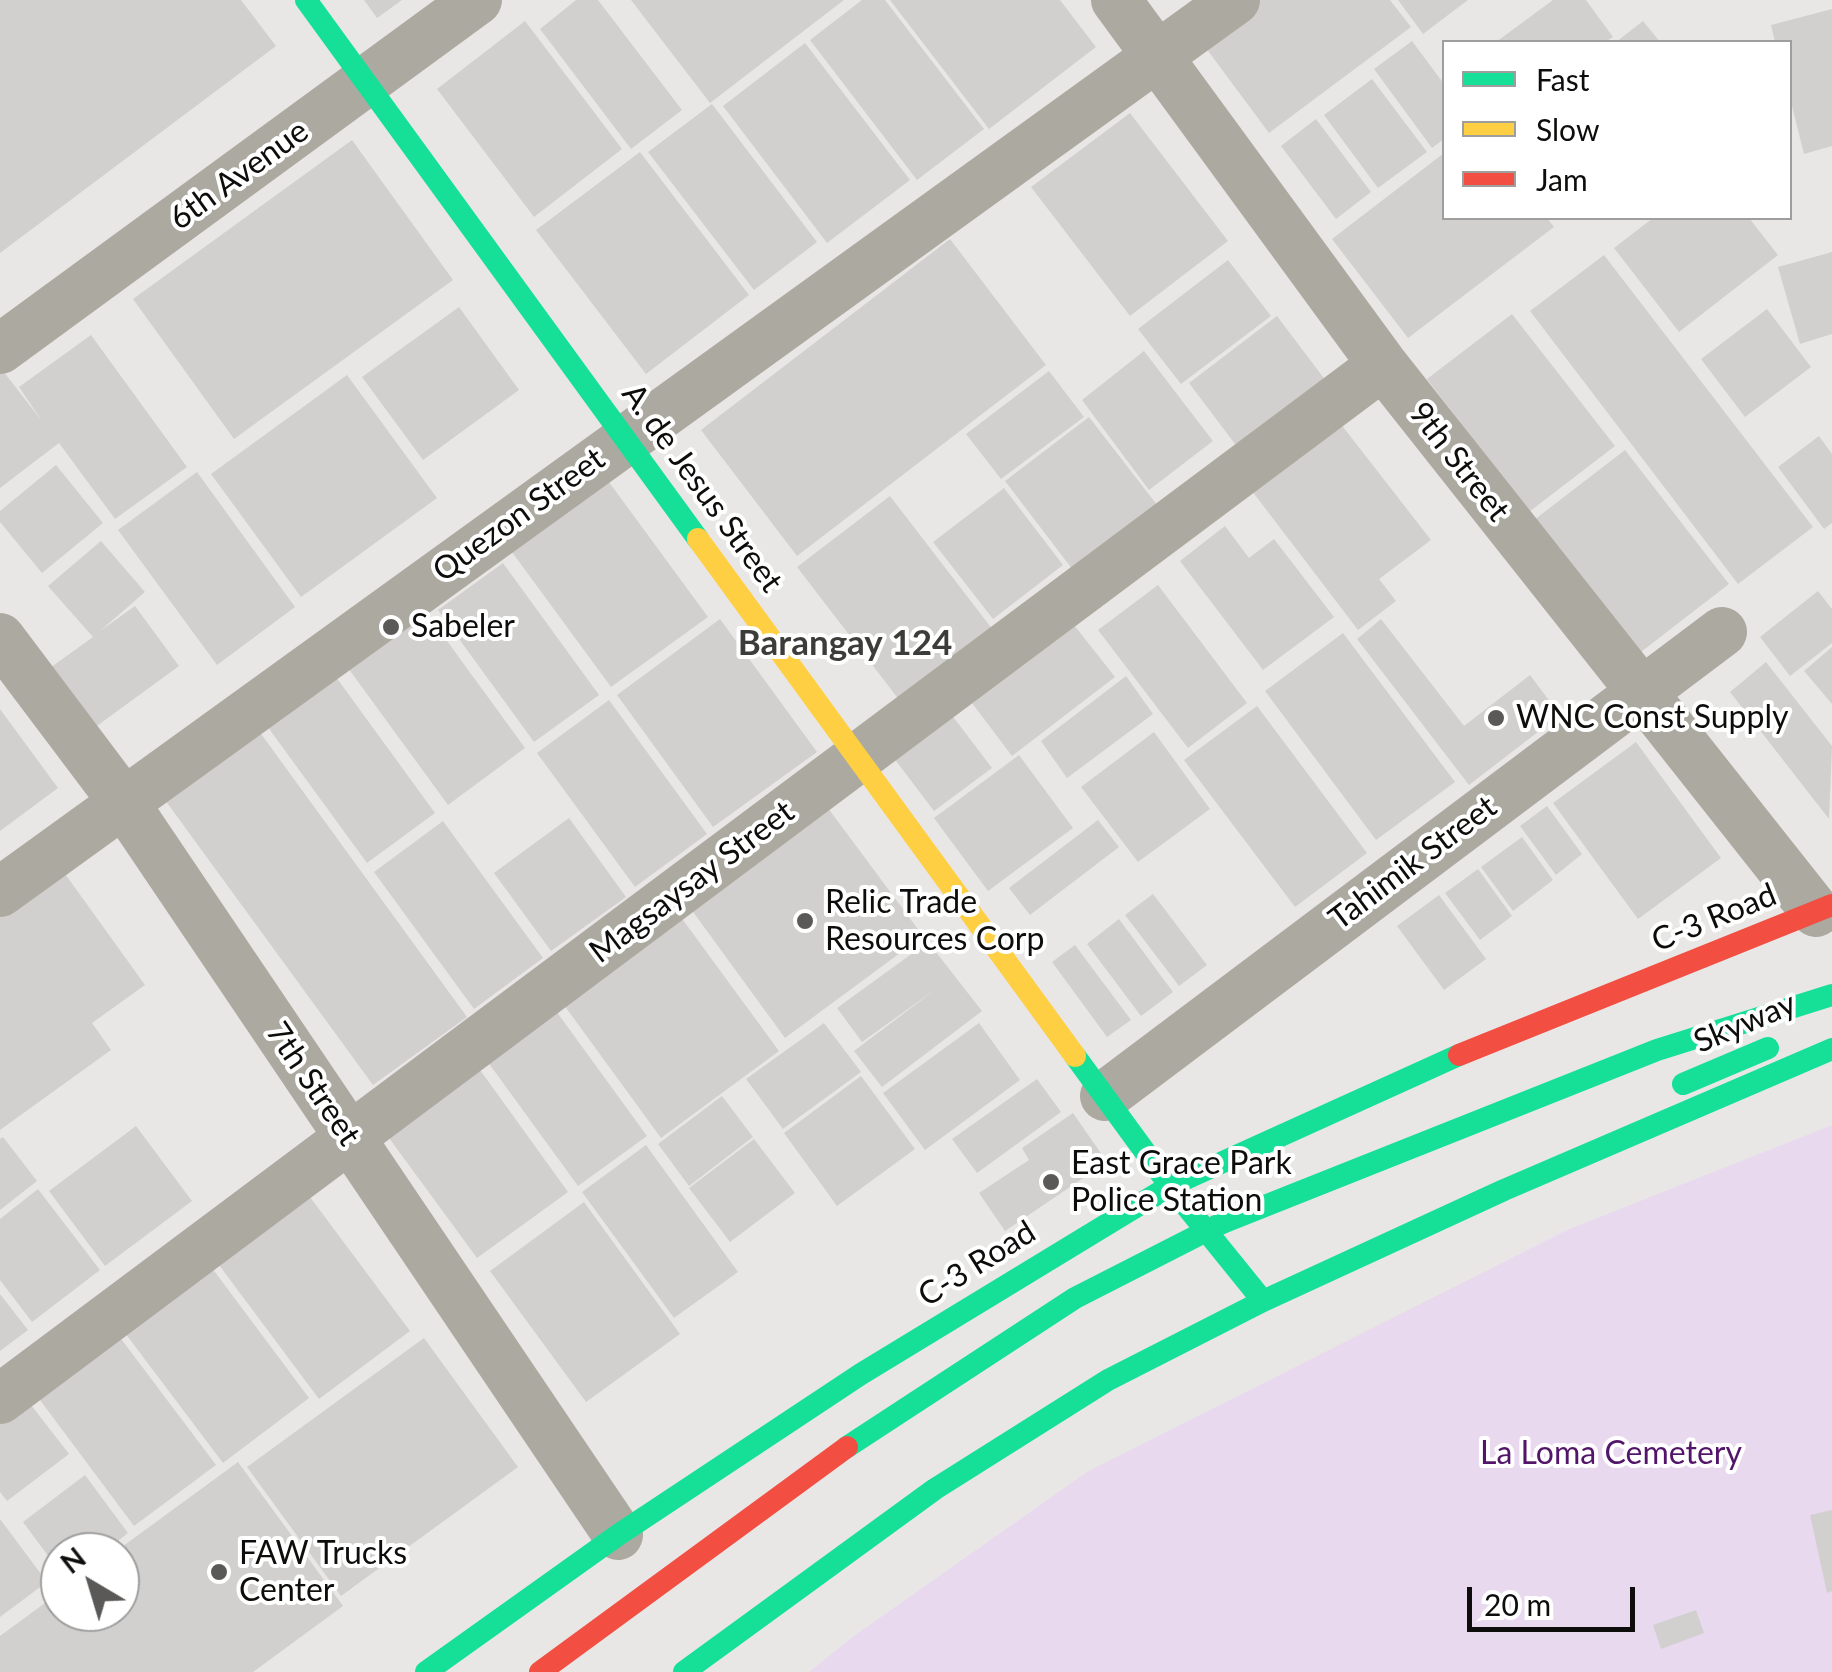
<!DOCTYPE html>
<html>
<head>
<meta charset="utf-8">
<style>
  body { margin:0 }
  #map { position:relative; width:1832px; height:1672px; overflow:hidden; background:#e8e7e6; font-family:Lato,sans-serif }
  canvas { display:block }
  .legend { position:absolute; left:1442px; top:40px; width:350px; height:180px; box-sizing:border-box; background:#fff; border:2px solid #9e9e9e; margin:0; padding:12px 18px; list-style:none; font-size:30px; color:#0d0d0c }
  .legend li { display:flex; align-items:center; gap:20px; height:50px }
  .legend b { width:50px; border:2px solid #9e9e9e }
  .north { position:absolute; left:40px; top:1532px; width:100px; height:100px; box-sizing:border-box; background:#fff; border:2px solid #9e9e9e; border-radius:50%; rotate:322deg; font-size:28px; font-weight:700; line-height:40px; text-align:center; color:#0d0d0c }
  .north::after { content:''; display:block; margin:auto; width:35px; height:45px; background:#5a5958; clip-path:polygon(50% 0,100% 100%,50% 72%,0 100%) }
  .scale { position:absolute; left:1467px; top:1587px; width:168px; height:45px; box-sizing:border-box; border:5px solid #0d0d0c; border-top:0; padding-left:12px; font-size:30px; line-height:35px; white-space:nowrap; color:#0d0d0c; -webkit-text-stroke:8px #fff; paint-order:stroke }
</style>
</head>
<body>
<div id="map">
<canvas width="1832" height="1672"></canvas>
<ul class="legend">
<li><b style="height:12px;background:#16e098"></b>Fast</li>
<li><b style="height:12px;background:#ffcf43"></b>Slow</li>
<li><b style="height:12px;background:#f24e42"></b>Jam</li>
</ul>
<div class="north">N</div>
<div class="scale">20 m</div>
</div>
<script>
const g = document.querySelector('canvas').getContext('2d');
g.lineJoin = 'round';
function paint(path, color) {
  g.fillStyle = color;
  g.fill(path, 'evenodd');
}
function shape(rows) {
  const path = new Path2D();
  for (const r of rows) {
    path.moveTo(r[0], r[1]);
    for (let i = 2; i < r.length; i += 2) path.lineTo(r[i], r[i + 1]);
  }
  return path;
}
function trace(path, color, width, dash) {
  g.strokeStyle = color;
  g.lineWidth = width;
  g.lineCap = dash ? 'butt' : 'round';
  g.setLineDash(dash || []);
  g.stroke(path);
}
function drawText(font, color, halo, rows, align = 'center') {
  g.font = font + ' Lato,sans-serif';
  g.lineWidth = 8;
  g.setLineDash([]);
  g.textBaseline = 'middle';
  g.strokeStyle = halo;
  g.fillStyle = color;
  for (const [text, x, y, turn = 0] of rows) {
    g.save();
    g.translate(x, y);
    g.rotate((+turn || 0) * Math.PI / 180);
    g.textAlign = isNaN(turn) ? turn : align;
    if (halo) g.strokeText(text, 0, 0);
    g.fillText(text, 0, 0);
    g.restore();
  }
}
const green = shape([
  [1832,1125,1832,1672,809,1672,854,1636,1087,1472,1567,1230]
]);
const building = shape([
  [0,0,241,0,276,46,0,253],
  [364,0,402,0,377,18],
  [576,0,598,0,682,110,631,149,540,29],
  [631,0,844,0,710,103],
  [862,0,885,0,984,129,917,180,810,40],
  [890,0,1060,0,1096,47,989,129],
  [1253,0,1390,0,1411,27,1269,133,1200,40],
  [1398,0,1468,0,1423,34],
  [1553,0,1586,0,1613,37,1605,42,1496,42],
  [1832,9,1832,146,1804,154,1790,98,1790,42,1775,42,1771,25],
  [525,21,622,149,534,217,437,89],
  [1643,21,1660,42,1616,42],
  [1412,41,1444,84,1444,139,1432,148,1374,69],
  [805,43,910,180,827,243,723,106],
  [1372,79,1427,152,1378,188,1324,115],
  [712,104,817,242,754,290,648,152],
  [1130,113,1228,241,1130,316,1031,187],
  [1316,119,1371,192,1336,219,1281,146],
  [352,140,453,280,234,439,133,299],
  [640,152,749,295,646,374,536,230],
  [1444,153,1444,218,1547,218,1554,227,1408,338,1332,239],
  [1653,218,1749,218,1778,255,1679,332,1614,248],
  [950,239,1046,365,797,556,701,430],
  [1832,252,1832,334,1800,344,1778,267],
  [1604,255,1813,527,1738,584,1530,311],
  [1228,260,1271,316,1181,384,1138,329],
  [459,307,519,390,423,460,362,377],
  [1767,309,1811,367,1745,417,1701,359],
  [1512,314,1615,446,1529,512,1427,379],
  [1277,316,1329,385,1241,452,1189,383],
  [91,335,187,467,115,519,59,443,0,488,0,374,3,371,42,421,19,387],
  [1144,351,1213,441,1149,490,1082,400],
  [1049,371,1084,417,1001,479,966,434],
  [347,375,437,498,301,597,211,474],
  [1089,417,1161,510,1076,574,1005,481],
  [1340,423,1431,540,1379,579,1396,601,1358,630,1252,491],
  [1819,436,1832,454,1832,523,1824,529,1778,467],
  [1625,450,1729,584,1637,655,1534,520],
  [56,465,103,523,42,573,0,522,0,511],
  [197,472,295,607,217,665,118,530],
  [606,478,708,617,611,687,509,548],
  [1004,488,1063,565,993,619,933,542],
  [890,496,993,630,900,701,797,567],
  [1225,526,1249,558,1274,539,1334,617,1263,670,1180,561],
  [101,541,145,592,100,631,135,606,179,666,90,731,47,670,93,637,48,586],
  [503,563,599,695,534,742,438,610],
  [1158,585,1247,703,1188,748,1098,630],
  [1818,591,1832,609,1832,643,1790,676,1760,637],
  [426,612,525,748,448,805,348,668],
  [720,619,817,752,713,827,617,695],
  [1381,619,1464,726,1530,675,1560,715,1469,785,1357,639],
  [1074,625,1115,677,1012,756,972,703],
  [1343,633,1455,782,1376,840,1265,691],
  [1832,647,1832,704,1804,671],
  [1766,662,1832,746,1829,819,1730,692],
  [1126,676,1153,714,1067,778,1041,741],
  [336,677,435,813,367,863,267,726],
  [609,700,707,834,635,887,537,753],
  [1257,706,1367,853,1295,907,1184,760],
  [0,709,58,788,0,831],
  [951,714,992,768,934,811,893,757],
  [259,731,467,1017,373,1085,165,800],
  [1154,732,1210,809,1138,862,1081,787],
  [1636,742,1721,858,1638,919,1553,803],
  [1019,755,1073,828,988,891,934,818],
  [825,804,923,936,785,1038,688,905],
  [1547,806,1582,854,1556,875,1520,826],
  [569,818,626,897,551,951,494,873],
  [1098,820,1119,847,1030,915,1009,888],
  [443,821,543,958,474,1009,374,872],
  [1522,837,1553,880,1513,911,1481,867],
  [1478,869,1512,916,1480,940,1445,893],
  [63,871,145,985,92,1023,111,1050,0,1130,0,916],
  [1153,894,1207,965,1179,986,1125,915],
  [1439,895,1486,959,1444,990,1397,926],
  [675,909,779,1051,661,1138,556,994],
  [1119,919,1173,992,1141,1016,1087,944],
  [928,942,982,1011,882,1087,854,1051,936,989,862,1042,837,1008],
  [1075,945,1131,1020,1107,1037,1052,962],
  [551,1004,647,1136,578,1186,482,1054],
  [824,1023,861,1072,783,1129,746,1079],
  [979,1023,1020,1080,925,1150,883,1093],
  [470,1056,568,1192,477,1258,378,1123],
  [861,1076,915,1149,837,1206,784,1133],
  [1037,1079,1061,1112,977,1173,952,1139],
  [722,1096,753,1137,689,1186,658,1144],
  [1073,1113,1107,1162,1005,1231,979,1193,1029,1160,1022,1148],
  [136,1126,192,1201,105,1266,49,1191],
  [3,1137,37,1181,0,1210,0,1139],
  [754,1139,795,1193,730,1242,689,1188],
  [646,1145,738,1272,674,1318,582,1192],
  [38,1189,100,1270,32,1322,0,1280,0,1219],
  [307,1193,410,1331,319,1399,216,1261],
  [584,1202,680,1334,586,1402,490,1271],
  [212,1268,309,1398,223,1463,125,1333],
  [0,1294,28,1330,0,1351],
  [119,1336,216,1465,134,1526,37,1396],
  [424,1338,518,1467,341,1596,247,1467],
  [28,1401,69,1454,7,1501,0,1492,0,1422],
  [238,1462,343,1606,253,1672,0,1672,0,1636,60,1592,60,1612,120,1612,120,1552,115,1552],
  [85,1475,128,1533,104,1552,60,1552,60,1572,23,1522],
  [1832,1510,1832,1591,1827,1593,1810,1515],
  [0,1519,47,1582,0,1617],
  [1696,1610,1704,1633,1661,1649,1653,1625]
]);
const street = shape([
  [1116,0,1383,365,1816,912],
  [0,349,477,0],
  [0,638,122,800,618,1535],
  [0,892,1235,0],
  [1105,1096,1722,632],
  [0,1399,1383,365]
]);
const fast = shape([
  [306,0,698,539],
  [1075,1056,1170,1186,1263,1301],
  [1683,1084,1768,1048],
  [1222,1223,1657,1050,1832,995],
  [426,1672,618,1535,861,1374,1170,1186,1459,1055],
  [684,1672,935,1489,1108,1380,1263,1301,1504,1190,1832,1049]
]);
const slow = shape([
  [698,539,1075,1056]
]);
const jam = shape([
  [1459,1055,1832,905]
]);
const fastBridge = shape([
  [847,1447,1075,1298,1222,1223]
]);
const jamBridge = shape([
  [540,1672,847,1447]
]);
const markers = [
  [391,627,10,"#5a5958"],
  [1496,718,10,"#5a5958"],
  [805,921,10,"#5a5958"],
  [1051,1182,10,"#5a5958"],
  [219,1572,10,"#5a5958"]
];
const streetNames = [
  ["6th Avenue",239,175,-36],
  ["9th Street",1459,462,52],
  ["A. de Jesus Street",702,488,54],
  ["Quezon Street",519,515,-36],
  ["Tahimik Street",1413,863,-37],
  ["Magsaysay Street",692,882,-37],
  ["C-3 Road",1714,918,-22],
  ["Skyway",1745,1023,-23],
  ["7th Street",313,1084,56],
  ["C-3 Road",977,1264,-32]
];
const poiNames = [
  ["Sabeler",411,627],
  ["WNC Const Supply",1516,718],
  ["Relic Trade",825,903],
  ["Resources Corp",825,940],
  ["East Grace Park",1071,1164],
  ["Police Station",1071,1201],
  ["FAW Trucks",239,1554],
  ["Center",239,1591]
];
const parkNames = [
  ["La Loma Cemetery",1611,1454]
];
const neighbourhoodNames = [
  ["Barangay 124",845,644]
];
paint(green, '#e9d9ef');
paint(building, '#d1d0cf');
trace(street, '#acaaa0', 50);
trace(fast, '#16e098', 22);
trace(slow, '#ffcf43', 22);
trace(jam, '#f24e42', 22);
trace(fastBridge, '#16e098', 22);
trace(jamBridge, '#f24e42', 22);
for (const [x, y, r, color] of markers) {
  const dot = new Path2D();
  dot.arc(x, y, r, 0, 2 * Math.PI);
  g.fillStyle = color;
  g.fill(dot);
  trace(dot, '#fff', 4);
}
drawText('32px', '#0d0d0c', '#fff', streetNames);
drawText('32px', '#0d0d0c', '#fff', poiNames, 'left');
drawText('32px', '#531569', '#fff', parkNames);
drawText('bold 35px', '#3c3c39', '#fff', neighbourhoodNames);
</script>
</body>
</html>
